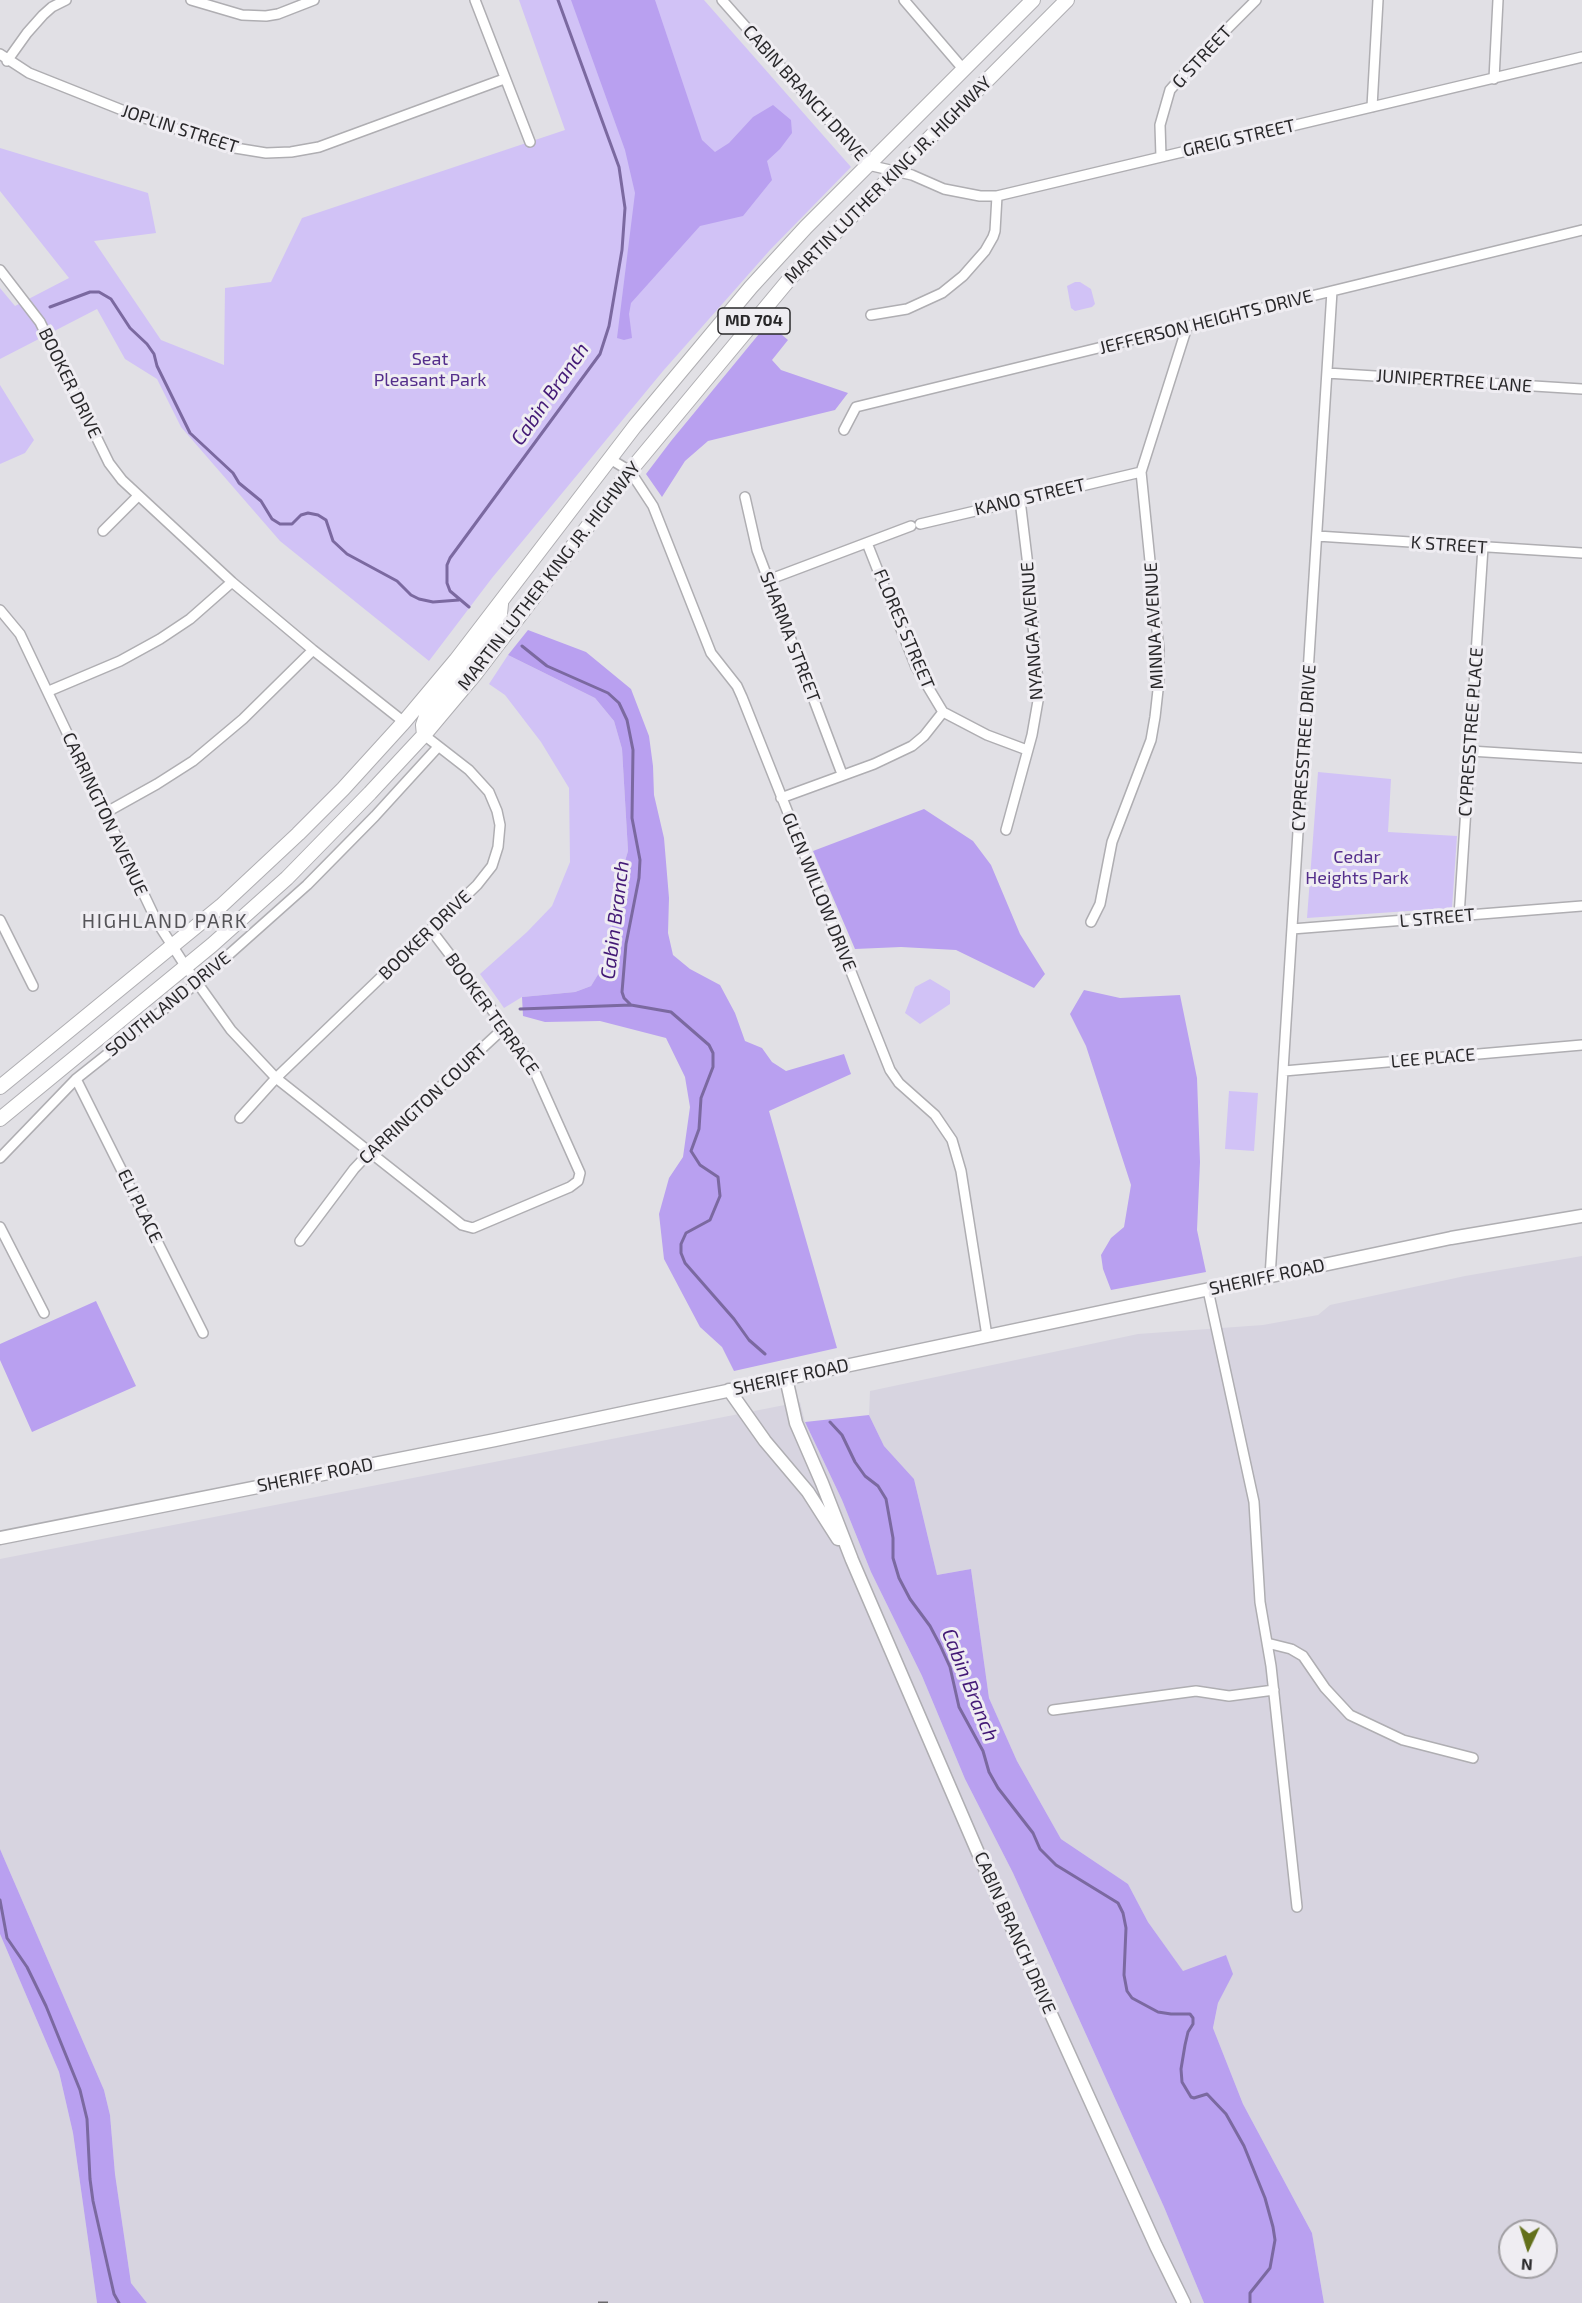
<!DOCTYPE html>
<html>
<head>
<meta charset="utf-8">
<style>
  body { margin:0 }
  #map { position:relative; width:1582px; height:2303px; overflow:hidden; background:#e1e0e5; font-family:"Exo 2",sans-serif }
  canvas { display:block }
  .north { position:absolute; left:1498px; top:2219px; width:60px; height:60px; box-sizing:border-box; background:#efedf2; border:2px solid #a09ea2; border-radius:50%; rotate:184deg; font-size:16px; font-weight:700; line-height:24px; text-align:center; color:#29282a }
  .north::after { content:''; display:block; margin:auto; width:21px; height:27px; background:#63701b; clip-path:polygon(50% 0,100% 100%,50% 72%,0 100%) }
</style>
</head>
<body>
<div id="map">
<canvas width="1582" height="2303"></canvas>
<div class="north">N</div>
</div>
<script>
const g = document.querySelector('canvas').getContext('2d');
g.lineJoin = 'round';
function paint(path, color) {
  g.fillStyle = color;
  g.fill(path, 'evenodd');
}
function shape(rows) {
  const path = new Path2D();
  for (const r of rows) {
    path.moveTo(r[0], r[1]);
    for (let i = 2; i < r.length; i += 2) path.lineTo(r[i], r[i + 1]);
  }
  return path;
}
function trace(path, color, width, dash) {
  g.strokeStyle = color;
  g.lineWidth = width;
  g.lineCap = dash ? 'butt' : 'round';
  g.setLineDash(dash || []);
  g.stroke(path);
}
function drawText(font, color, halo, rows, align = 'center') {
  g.font = font + ' "Exo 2",sans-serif';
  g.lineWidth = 6;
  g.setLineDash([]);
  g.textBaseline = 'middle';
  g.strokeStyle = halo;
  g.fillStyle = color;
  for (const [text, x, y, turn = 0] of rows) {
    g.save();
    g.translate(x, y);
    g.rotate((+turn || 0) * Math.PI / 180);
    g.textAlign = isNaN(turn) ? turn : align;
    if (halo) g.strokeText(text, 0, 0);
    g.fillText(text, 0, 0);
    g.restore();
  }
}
const built = shape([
  [1582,1256,1582,2303,1324,2303,1312,2233,1243,2104,1213,2028,1218,2003,1232,1974,1226,1955,1183,1972,1148,1922,1128,1884,1061,1839,1017,1761,989,1698,971,1569,937,1575,914,1479,884,1446,869,1415,870,1391,1138,1334,1263,1325,1318,1315,1330,1305,1465,1276],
  [1510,2231,1546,2231,1546,2267,1510,2267],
  [800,1402,805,1422,842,1500,871,1572,922,1676,965,1779,1013,1873,1164,2207,1204,2303,147,2303,131,2283,115,2174,110,2115,104,2090,0,1849,0,1559],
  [0,1934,59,2072,73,2133,97,2303,0,2303]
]);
const green = shape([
  [519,0,704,0,851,167,770,250,663,371,492,578,429,661,280,541,181,427,157,379,125,359,97,309,0,359,0,288,15,306,69,278,0,191,0,148,148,193,156,233,94,241,161,340,224,365,225,288,271,282,302,218,565,130],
  [1075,282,1080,282,1091,289,1095,304,1092,307,1075,311,1071,308,1067,286],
  [0,385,34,440,25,453,0,464],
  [508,655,595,698,614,721,622,749,628,851,623,868,622,897,611,929,605,963,591,986,575,992,522,997,504,1008,480,974,527,932,552,906,570,862,569,788,541,742,505,695,489,684],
  [1318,772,1391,779,1388,832,1457,836,1452,908,1307,918],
  [930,979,950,991,950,1004,920,1024,905,1013,915,987],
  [1229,1091,1258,1093,1254,1151,1225,1149]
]);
const forest = shape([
  [571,0,655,0,702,140,715,152,729,143,753,117,773,105,791,120,792,133,780,149,767,161,772,180,743,216,700,226,631,303,629,314,632,338,624,340,617,338,635,193,625,150],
  [768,323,788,340,772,360,781,370,848,393,835,410,708,441,685,461,662,497,646,474,671,441],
  [528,630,586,652,631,689,649,736,653,766,654,795,664,838,669,898,668,933,673,955,690,969,720,985,735,1013,745,1041,762,1048,772,1062,786,1071,844,1054,851,1074,769,1111,837,1348,734,1371,722,1347,700,1327,664,1259,659,1214,669,1178,683,1157,690,1107,685,1077,666,1038,600,1021,545,1022,523,1016,522,997,575,992,591,986,605,963,611,929,622,897,623,868,628,851,622,749,614,721,595,698,508,655],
  [924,809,973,841,991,865,1020,934,1045,974,1034,988,956,950,901,947,855,949,813,851],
  [1084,990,1120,998,1180,995,1197,1078,1200,1162,1197,1230,1206,1272,1111,1290,1103,1269,1101,1255,1111,1238,1124,1227,1131,1185,1086,1046,1070,1014],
  [96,1301,136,1386,32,1432,0,1360,0,1344],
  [869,1415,884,1446,914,1479,937,1575,971,1569,989,1698,1017,1761,1061,1839,1128,1884,1148,1922,1183,1971,1226,1955,1233,1974,1218,2003,1213,2028,1243,2104,1312,2233,1324,2303,1204,2303,1164,2207,1013,1873,965,1779,922,1676,871,1572,842,1500,805,1422],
  [0,1849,104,2090,110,2115,115,2174,131,2283,147,2303,97,2303,73,2133,59,2072,0,1934]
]);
const stream = shape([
  [50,307,90,292,99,292,111,299,130,328,147,344,154,354,157,366,190,433,233,473,239,483,261,501,272,519,280,524,292,524,301,515,308,513,318,515,326,520,333,541,347,554,397,581,411,595,419,599,433,602,459,600],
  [469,607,450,591,447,583,447,565,450,558,600,354,609,326,622,250,625,208,619,167,558,0],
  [522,646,547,666,608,693,619,703,627,720,633,750,632,818,640,860,639,878,626,944,622,992,624,998,631,1005,671,1012,709,1045,713,1053,713,1067,701,1098,699,1129,691,1151,700,1165,718,1177,720,1196,710,1220,686,1233,681,1244,681,1253,685,1263,734,1319,749,1340,765,1354],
  [520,1009,631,1005],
  [830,1422,842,1435,855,1462,865,1476,878,1486,886,1499,893,1538,893,1558,899,1578,910,1599,930,1626,940,1645,950,1667,959,1707,983,1751,989,1772,998,1788,1033,1833,1040,1849,1056,1865,1118,1903,1123,1913,1126,1928,1124,1975,1127,1991,1132,1998,1158,2012,1171,2014,1190,2014,1193,2018,1193,2024,1188,2032,1185,2045,1181,2069,1182,2082,1191,2097,1194,2098,1207,2094,1226,2114,1244,2146,1265,2198,1273,2227,1275,2240,1270,2268,1250,2293,1250,2303],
  [0,1900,7,1938,27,1967,46,2006,80,2090,87,2119,90,2179,93,2201,114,2294,119,2303]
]);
const street = shape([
  [191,0,242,15,266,16,278,14,314,0],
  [475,0,530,142],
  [722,0,868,165,912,175,944,189,980,196,997,196,1582,57],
  [904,0,964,70],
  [0,54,29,73,127,112,229,147,266,153,291,152,319,147,504,79],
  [7,61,27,33,43,15,52,7,66,0],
  [1494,79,1498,0],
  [1372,107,1378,0],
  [1161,157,1160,125,1170,90,1198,58,1256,0],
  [0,270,40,322,109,463,122,480,232,582,313,650,404,722],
  [871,315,907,309,942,293,963,276,985,251,993,237,995,231,997,196],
  [1327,373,1582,389],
  [844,430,856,407,1582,230],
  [610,459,630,471,653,506,711,653,737,686,742,697,890,1070,899,1083,935,1115,952,1140,961,1171,987,1336],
  [745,497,757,550,842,774],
  [920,524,1141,472],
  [103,531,138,496],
  [1317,536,1582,553],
  [867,543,916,667,943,712,987,735,1027,750],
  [768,580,911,526],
  [0,610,20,634,157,922,186,967,231,1030,276,1078,462,1225,473,1228,570,1187,578,1181,580,1173,534,1070,505,1027,431,930],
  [49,691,120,661,160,639,190,619,232,582],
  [1470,751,1582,758],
  [781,798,874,764,912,746,924,736,943,712],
  [105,813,157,784,193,761,243,719,313,650],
  [1006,830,1032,735,1039,695,1028,566,1020,500],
  [1459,916,1483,547],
  [0,920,33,986],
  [1091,922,1100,904,1112,842,1151,740,1155,717,1159,681,1159,650,1141,472,1187,327],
  [1292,929,1582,906],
  [1284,1071,1582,1045],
  [76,1079,203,1333],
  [240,1118,276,1078,477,885,492,866,498,847,500,825,497,811,489,792,469,770,424,735],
  [0,1158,76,1079,197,983,307,885,375,816,438,747],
  [0,1227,44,1313],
  [300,1241,354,1169,370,1152,505,1027],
  [1270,1277,1332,291],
  [1208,1290,1254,1502,1260,1602,1271,1666,1297,1907],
  [1267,1643,1291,1649,1303,1656,1325,1688,1350,1715,1403,1740,1473,1758],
  [1053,1710,1196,1691,1229,1696,1274,1690]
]);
const secondary = shape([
  [786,1378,796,1423,822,1483,852,1560,979,1855,1156,2246,1184,2303],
  [729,1390,765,1441,808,1492,838,1539],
  [0,1538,495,1440,1451,1238,1582,1216]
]);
const primary = shape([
  [424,735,423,725,427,714,491,632,500,614,501,604],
  [0,1087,221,906,298,834,343,789,404,722,456,660,635,426,751,287,806,227,1033,0],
  [0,1119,212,945,287,878,370,793,424,735,476,673,630,471,792,276,1067,0]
]);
const rail = shape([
  [598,2303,615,2303]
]);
const shields = [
  [754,321,72]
];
const shieldNames = [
  ["MD 704",754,321]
];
const streetNames = [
  ["G STREET",1202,57,-47],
  ["CABIN BRANCH DRIVE",805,93,48],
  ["JOPLIN STREET",180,129,18],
  ["GREIG STREET",1239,138,-13],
  ["MARTIN LUTHER KING JR. HIGHWAY",888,180,-45],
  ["JEFFERSON HEIGHTS DRIVE",1206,322,-14],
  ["JUNIPERTREE LANE",1454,381,4],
  ["BOOKER DRIVE",70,383,64],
  ["KANO STREET",1030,497,-13],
  ["K STREET",1449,545,4],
  ["MARTIN LUTHER KING JR. HIGHWAY",549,576,-52],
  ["MINNA AVENUE",1154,626,-93],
  ["FLORES STREET",904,629,67],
  ["NYANGA AVENUE",1032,631,-94],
  ["SHARMA STREET",790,637,69],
  ["CYPRESSTREE PLACE",1471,732,-86],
  ["CYPRESSTREE DRIVE",1304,748,-86],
  ["CARRINGTON AVENUE",105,814,65],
  ["GLEN WILLOW DRIVE",819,892,68],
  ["L STREET",1437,918,-5],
  ["BOOKER DRIVE",425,935,-44],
  ["SOUTHLAND DRIVE",168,1004,-39],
  ["BOOKER TERRACE",492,1014,54],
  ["LEE PLACE",1433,1058,-5],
  ["CARRINGTON COURT",423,1104,-43],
  ["ELI PLACE",140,1206,64],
  ["SHERIFF ROAD",1267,1277,-12],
  ["SHERIFF ROAD",791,1377,-12],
  ["SHERIFF ROAD",315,1475,-11],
  ["CABIN BRANCH DRIVE",1015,1933,66]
];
const parkNames = [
  ["Seat",430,359],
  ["Pleasant Park",430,380],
  ["Cedar",1357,857],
  ["Heights Park",1357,878]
];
const waterNames = [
  ["Cabin Branch",550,394,-55],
  ["Cabin Branch",615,920,-83],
  ["Cabin Branch",970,1685,68]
];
const neighbourhoodNames = [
  ["HIGHLAND PARK",165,921]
];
paint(built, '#d7d4e0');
paint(green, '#d1c2f6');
paint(forest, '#b9a0f0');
trace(stream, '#7b69a0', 3);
trace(street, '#afaeb2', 12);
trace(secondary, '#afaeb2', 15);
trace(primary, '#afaeb2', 16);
trace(street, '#fff', 9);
trace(secondary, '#fff', 12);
trace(primary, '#fff', 14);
trace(rail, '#6a696c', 3, [10, 10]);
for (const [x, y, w] of shields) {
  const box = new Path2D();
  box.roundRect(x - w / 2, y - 13, w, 26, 4.5);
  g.fillStyle = '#efedf2';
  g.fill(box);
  trace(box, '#29282a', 1.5);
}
drawText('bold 16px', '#29282a', null, shieldNames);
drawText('18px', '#29282a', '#efedf2', streetNames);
drawText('18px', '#542e8b', '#efedf2', parkNames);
drawText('italic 20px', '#431976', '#efedf2', waterNames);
g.letterSpacing = '1.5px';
drawText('20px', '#555458', '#efedf2', neighbourhoodNames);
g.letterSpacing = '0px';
</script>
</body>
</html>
